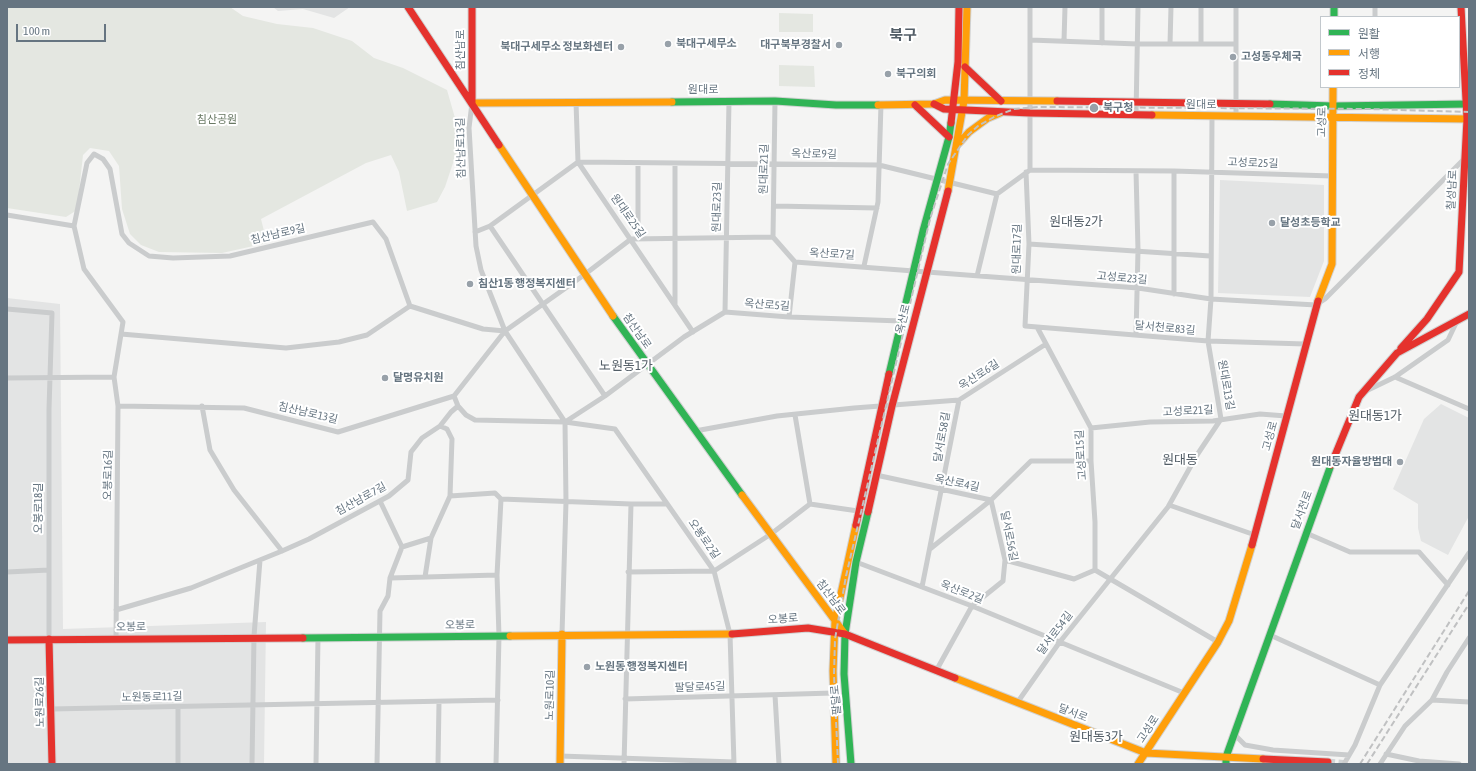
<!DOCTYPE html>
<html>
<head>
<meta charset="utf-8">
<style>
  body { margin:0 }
  #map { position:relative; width:1476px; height:771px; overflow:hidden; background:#f4f4f3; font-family:"Asap Condensed","Noto Sans KR",sans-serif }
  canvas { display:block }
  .frame { position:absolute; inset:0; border:8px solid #667581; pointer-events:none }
  .legend { position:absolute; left:1320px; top:16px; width:140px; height:72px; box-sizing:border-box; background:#fff; border:1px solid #c2c8cd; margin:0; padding:5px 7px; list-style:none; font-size:12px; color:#667581 }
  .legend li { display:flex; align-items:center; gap:8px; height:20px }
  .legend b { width:20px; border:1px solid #c2c8cd }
  .scale { position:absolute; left:16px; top:24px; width:90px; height:18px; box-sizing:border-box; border:2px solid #667581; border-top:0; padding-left:5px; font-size:12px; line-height:14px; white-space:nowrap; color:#667581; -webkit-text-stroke:3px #fff; paint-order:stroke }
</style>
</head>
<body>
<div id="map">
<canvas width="1476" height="771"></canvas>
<div class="frame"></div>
<ul class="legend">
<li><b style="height:5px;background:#30b455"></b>원활</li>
<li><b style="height:5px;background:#ff9f0a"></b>서행</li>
<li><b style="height:5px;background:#e5322d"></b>정체</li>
</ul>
<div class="scale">100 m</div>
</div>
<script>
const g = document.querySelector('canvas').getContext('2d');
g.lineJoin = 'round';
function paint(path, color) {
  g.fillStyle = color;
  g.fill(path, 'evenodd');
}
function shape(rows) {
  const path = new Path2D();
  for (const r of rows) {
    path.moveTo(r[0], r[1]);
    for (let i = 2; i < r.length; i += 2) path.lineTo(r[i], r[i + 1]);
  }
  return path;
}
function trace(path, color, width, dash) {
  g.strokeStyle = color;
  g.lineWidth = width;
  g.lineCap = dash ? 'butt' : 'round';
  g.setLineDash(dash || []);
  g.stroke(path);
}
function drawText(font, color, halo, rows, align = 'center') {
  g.font = font + ' "Asap Condensed","Noto Sans KR",sans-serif';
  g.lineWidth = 4;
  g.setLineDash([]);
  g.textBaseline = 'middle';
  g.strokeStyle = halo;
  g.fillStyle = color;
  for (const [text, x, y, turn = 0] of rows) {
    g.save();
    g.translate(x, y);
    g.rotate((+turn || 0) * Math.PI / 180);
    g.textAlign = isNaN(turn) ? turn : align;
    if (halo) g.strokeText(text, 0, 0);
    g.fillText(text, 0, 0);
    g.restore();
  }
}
const built = shape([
  [273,7,350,7,334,18,303,9,278,11],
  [1220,180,1324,185,1324,261,1310,297,1218,293],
  [7,298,60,304,63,629,266,622,264,764,7,764],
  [1441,404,1469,418,1469,516,1448,555,1421,541,1418,528,1418,504,1393,489,1424,419]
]);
const green = shape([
  [7,7,230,7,243,16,277,24,313,28,352,41,374,58,403,68,447,90,461,139,445,187,437,202,407,211,399,172,391,155,366,163,261,219,267,243,222,253,159,252,141,245,130,234,122,209,119,166,109,151,90,148,83,155,77,210,66,217,7,208],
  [779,13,813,14,813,32,779,32],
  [779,65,814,66,815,87,779,86]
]);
const secondaryTunnel = shape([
  [1328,762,1349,764]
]);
const street = shape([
  [1236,7,1236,115],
  [1375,7,1375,17],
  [1030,40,1138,44,1236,44],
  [1064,41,1065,7],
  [1102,43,1102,7],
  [1170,44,1171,7],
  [1201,44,1201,7],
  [576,102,578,162,693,332],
  [472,103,469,128,476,246,481,270,505,331,565,422],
  [1136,115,1138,7],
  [675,163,675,304],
  [1030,170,1174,171,1332,176],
  [1174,171,1174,294],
  [1026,172,1029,244,1025,326,1208,341,1305,344],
  [774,206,877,208],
  [7,215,74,226],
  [490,226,605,396],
  [475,232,490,226,578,162,879,165,997,194],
  [773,237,775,101],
  [638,239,638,163],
  [1029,244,1210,256],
  [864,266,878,202,881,104],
  [977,276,997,194,1030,170,1030,7],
  [7,309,52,313,49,409,49,639],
  [725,312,729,101],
  [789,317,795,262],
  [1037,327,1091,428,1091,461,1095,522,1095,570],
  [121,334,286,348,339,342,367,335,410,306],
  [1136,335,1138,250,1136,171],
  [1395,377,1469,409],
  [7,378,114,377],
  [1366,391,1395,377,1448,340,1457,321],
  [454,396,458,406,466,415,475,420,565,422,615,429,714,571,730,634,734,764],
  [118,406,244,408,338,432,454,396,505,331],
  [202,406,210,450,234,490,282,551],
  [795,415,810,504],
  [565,422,605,396,684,337,725,312,789,317,901,321],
  [1091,428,1150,422,1213,421,1260,414,1286,416],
  [695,431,777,416,854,408,959,400,1046,344],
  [876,475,991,500],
  [450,496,495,493,501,499,631,504,667,504],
  [810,504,858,511],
  [1169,505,1255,535],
  [1306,533,1350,552,1419,552,1448,585],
  [402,547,431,538],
  [930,549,991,500,1031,461,1091,461],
  [1005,560,1074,579,1095,570],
  [856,562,972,606,1184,693],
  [1095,570,1218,642],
  [7,572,49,570],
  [628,572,714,571,771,534,810,504],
  [425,577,431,538,450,496,452,439,447,429,440,426],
  [390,578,497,575],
  [922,587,959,400],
  [116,610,191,588,282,551,309,539,389,496,408,480,411,452,422,438,440,426,451,412,458,406],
  [562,634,566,502,565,422],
  [1270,635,1380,685],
  [116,638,118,406,114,377,123,322,84,269,74,226,87,163,94,154,103,159,110,169,122,234,129,243,149,256,173,258,230,256,373,222,386,239,410,306,483,329,505,331,584,275,631,239,773,237,795,262,1138,288,1211,299,1316,305,1325,299,1465,158],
  [936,671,972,606,1003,581,1005,560,991,500],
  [775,695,779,764],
  [625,699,833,693],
  [1432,700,1469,702],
  [1017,703,1059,643,1168,507,1197,455,1221,419,1208,341,1211,299,1212,116],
  [178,707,178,764],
  [51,709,498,700],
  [1234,734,1245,745,1273,750,1349,755],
  [1386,754,1419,761,1459,764],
  [560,756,734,762],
  [252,764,254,636,260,560],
  [316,764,318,637],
  [377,764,380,611,388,596,390,578,402,547,380,501],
  [438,764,439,702],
  [496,764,499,636,497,575,501,499],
  [624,764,631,504],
  [1344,764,1355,745,1380,685,1469,553],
  [1380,764,1405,726,1432,700,1447,672,1469,638]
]);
const fast = shape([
  [1334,7,1334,17],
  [672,102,775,101,836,105,878,105],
  [1270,104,1333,106,1469,104],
  [613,316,742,495],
  [889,374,923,231,949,137,951,123],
  [303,638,510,636],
  [851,764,844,674,845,634,856,562,868,512],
  [1226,764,1226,757,1331,465]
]);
const slow = shape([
  [472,103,672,102],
  [878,105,934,104,945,100,1057,101],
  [1152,115,1469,119],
  [959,143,969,132,988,118,1000,113],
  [499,145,613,316],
  [948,191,964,101,967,7],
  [1318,301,1332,264,1333,87],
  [742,495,845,634],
  [510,636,732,634],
  [955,678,1146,753,1263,759],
  [560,764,562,634],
  [836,764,833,671,835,621,856,525],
  [1138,764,1218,642,1229,621,1252,545]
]);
const jam = shape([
  [408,7,499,145],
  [472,7,472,103],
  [965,67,1001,101],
  [1057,101,1270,104],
  [934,104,944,109,1030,113,1152,115],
  [915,105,949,137],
  [951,123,958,62,959,7],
  [1401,348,1427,319,1459,272,1467,119,1461,7],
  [1331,465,1359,397,1397,353,1469,314],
  [868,512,892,406,948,191],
  [856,525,889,374],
  [1252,545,1318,301],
  [732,634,808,628,845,634,955,678],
  [49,639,52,764],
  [7,640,303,638],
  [1263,759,1328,762]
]);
const rail = shape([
  [838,764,834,675,835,639,846,576,930,219,948,164,968,135,978,126,994,117,1014,109,1038,107,1369,109,1469,112],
  [1360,764,1469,591],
  [1367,764,1469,604]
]);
const markers = [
  [668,44,4,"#98a1a9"],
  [839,45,4,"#98a1a9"],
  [621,47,4,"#98a1a9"],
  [1233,57,4,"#98a1a9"],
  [888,74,4,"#98a1a9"],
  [1094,108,5,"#98a1a9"],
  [1272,223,4,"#98a1a9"],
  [470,284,4,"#98a1a9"],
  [385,378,4,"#98a1a9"],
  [1400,462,4,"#98a1a9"],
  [587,667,4,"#98a1a9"]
];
const poiNames = [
  ["북대구세무소",676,44],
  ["대구북부경찰서",831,45,"right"],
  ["북대구세무소 정보화센터",613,47,"right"],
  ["고성동우체국",1241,57],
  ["북구의회",896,74],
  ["북구청",1103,108],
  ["달성초등학교",1280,223],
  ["침산1동 행정복지센터",478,284],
  ["달명유치원",393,378],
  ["원대동자율방범대",1392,462,"right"],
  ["노원동 행정복지센터",595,667]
];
const streetNames = [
  ["침산남로",461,50,-90],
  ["원대로",703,90],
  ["원대로",1201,105],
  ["고성로",1322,122,-89],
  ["침산남로13길",461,148,-91],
  ["옥산로9길",814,154,1],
  ["고성로25길",1253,163,2],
  ["원대로21길",764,169,-89],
  ["칠성남로",1452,190,-87],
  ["원대로23길",717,207,-89],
  ["원대로25길",628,216,55],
  ["침산남로9길",278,234,-13],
  ["원대로17길",1017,249,-89],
  ["옥산로7길",832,254,3],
  ["고성로23길",1122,278,5],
  ["옥산로5길",767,305,4],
  ["옥산로",903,319,-76],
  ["달서천로83길",1165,328,5],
  ["침산남로",637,331,55],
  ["옥산로6길",979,375,-33],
  ["원대로13길",1226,385,80],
  ["고성로21길",1188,411,-3],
  ["침산남로13길",308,413,13],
  ["고성로",1270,436,-75],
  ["달서로58길",942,437,-80],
  ["고성로15길",1081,455,-94],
  ["오봉로16길",108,475,-89],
  ["옥산로4길",957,483,12],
  ["침산남로7길",361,499,-29],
  ["오봉로18길",39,508,-90],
  ["달서천로",1302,510,-70],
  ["달서로56길",1009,536,79],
  ["오봉로2길",704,539,55],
  ["옥산로2길",962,592,21],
  ["침산남로",831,597,53],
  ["오봉로",783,619,-4],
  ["오봉로",460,625,-1],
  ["오봉로",131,627,-1],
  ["달서로54길",1055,633,-53],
  ["팔달로45길",700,687,-2],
  ["노원로10길",550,695,-89],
  ["노원동로11길",152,697,-1],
  ["팔달로",836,700,-95],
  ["노원로26길",40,702,-91],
  ["달서로",1073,713,21],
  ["고성로",1148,729,-57]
];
const parkNames = [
  ["침산공원",217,120]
];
const quarterNames = [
  ["원대동2가",1076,222],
  ["노원동1가",626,366],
  ["원대동1가",1375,416],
  ["원대동",1180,460],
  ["원대동3가",1096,737]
];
const districtNames = [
  ["북구",903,35]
];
paint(built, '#e3e4e4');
paint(green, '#e4e7e1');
trace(secondaryTunnel, '#d0d4d6', 7, [7, 3.5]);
trace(fast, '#d0d1d1', 9);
trace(slow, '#d0d1d1', 9);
trace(jam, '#d0d1d1', 9);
trace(street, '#cacccd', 5);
trace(fast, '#30b455', 7);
trace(slow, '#ff9f0a', 7);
trace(jam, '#e5322d', 7);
trace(rail, '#c0c1c2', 2, [6, 3]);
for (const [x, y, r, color] of markers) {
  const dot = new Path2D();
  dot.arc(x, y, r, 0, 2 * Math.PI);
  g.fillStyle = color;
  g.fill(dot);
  trace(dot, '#fff', 1.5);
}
drawText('bold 11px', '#667581', '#fff', poiNames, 'left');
drawText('11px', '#667581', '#fff', streetNames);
drawText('11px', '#697964', '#fff', parkNames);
drawText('13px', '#535e67', '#fff', quarterNames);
drawText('bold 15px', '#535e67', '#fff', districtNames);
</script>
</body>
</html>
